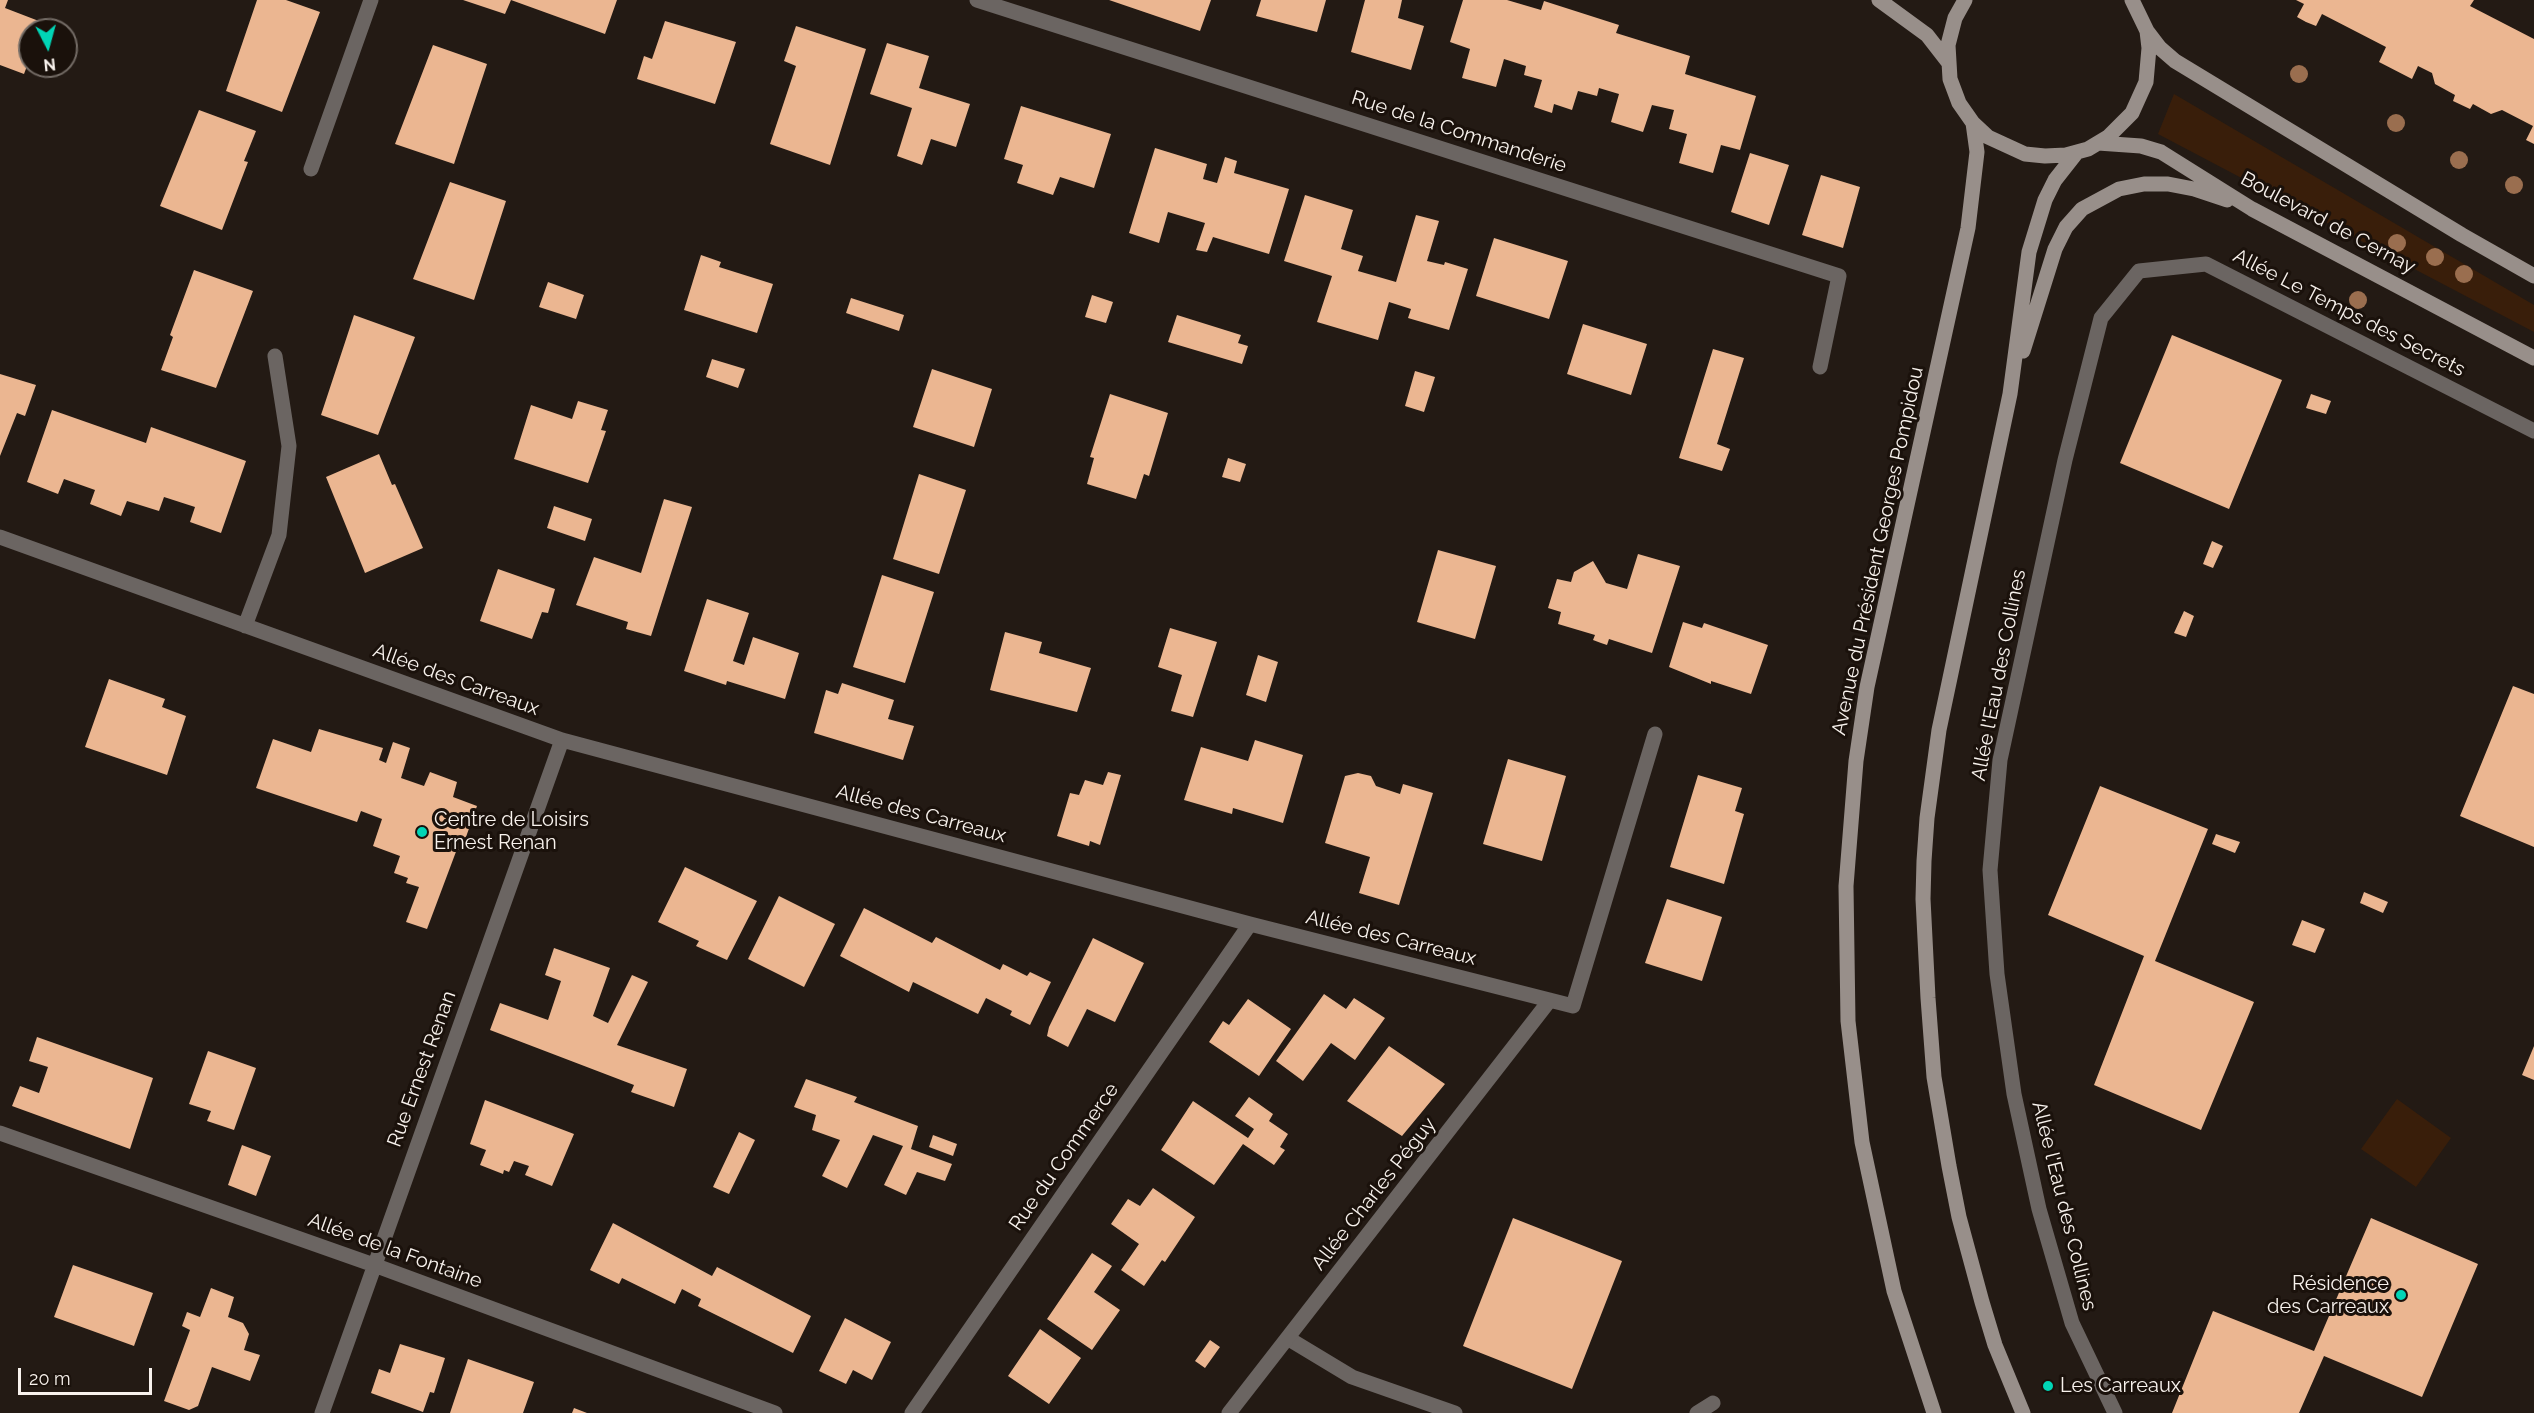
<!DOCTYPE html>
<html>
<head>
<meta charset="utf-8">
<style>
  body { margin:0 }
  #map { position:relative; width:2534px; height:1413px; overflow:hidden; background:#231a14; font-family:Raleway,sans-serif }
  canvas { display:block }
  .north { position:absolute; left:18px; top:18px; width:60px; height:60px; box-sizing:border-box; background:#1a110b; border:2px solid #736b65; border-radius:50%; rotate:174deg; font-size:16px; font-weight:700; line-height:24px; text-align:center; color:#f8f2ed }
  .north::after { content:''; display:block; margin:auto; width:21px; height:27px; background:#01d5b6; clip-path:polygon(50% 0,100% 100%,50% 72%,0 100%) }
  .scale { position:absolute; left:18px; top:1368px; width:134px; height:27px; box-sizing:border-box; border:3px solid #f8f2ed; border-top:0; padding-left:8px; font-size:18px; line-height:21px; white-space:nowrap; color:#f8f2ed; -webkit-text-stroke:4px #1a110b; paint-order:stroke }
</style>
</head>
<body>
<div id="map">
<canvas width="2534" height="1413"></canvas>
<div class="north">N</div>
<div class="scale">20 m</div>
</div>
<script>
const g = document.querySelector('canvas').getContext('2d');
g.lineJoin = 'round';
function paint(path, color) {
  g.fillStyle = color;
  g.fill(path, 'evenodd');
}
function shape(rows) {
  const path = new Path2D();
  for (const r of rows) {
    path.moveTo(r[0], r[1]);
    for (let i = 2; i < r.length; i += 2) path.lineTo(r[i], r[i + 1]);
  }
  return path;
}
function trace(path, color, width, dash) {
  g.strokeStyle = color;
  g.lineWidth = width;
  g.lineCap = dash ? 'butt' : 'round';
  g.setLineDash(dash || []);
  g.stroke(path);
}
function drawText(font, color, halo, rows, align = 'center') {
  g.font = font + ' Raleway,sans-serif';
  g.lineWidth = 6;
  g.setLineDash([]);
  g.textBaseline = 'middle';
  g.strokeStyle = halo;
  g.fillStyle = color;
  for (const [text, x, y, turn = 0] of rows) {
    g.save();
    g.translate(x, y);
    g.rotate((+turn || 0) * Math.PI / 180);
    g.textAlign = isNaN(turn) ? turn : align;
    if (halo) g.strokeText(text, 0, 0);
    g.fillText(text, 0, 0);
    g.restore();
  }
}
const green = shape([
  [2174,94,2534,305,2534,332,2158,134],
  [2397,1099,2451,1138,2416,1187,2361,1149]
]);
const building = shape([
  [0,0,8,0,5,8,44,23,41,30,30,30,30,58,24,74,0,65],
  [257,0,286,0,320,12,282,112,226,91],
  [463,0,617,0,605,34,511,0,505,14],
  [1109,0,1211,0,1200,31],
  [1261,0,1326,0,1317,32,1256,16],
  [1365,0,1402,0,1398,18,1424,26,1411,70,1351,52],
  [1463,0,1507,0,1541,10,1544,1,1619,25,1616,33,1690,56,1685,74,1756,96,1740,150,1721,145,1713,173,1679,163,1687,134,1669,129,1674,110,1652,105,1643,132,1611,122,1619,94,1599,88,1597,96,1578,91,1572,110,1554,104,1552,113,1534,107,1542,80,1524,75,1526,66,1504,59,1496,87,1462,78,1470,49,1450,42],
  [2296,0,2474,0,2470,6,2534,39,2534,144,2526,140,2533,126,2502,110,2491,114,2473,104,2470,109,2453,101,2455,95,2435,84,2432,73,2418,66,2412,79,2379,62,2386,47,2322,14,2316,26,2306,22,2297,17,2304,4],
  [665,21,736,42,715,104,637,79,644,56,652,59],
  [796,26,866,49,830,165,770,144,796,66,784,61],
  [887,43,929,56,919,88,970,104,956,147,931,139,922,165,897,156,912,108,870,94],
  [433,45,487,64,454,164,395,144],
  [1021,106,1111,134,1094,188,1060,177,1053,195,1017,183,1023,165,1004,159],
  [199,110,256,131,244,161,248,162,222,230,160,206],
  [1155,148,1207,164,1203,179,1217,183,1225,157,1237,161,1234,173,1289,189,1269,254,1213,237,1207,252,1196,250,1205,223,1168,212,1159,243,1129,233],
  [1750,153,1789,165,1769,225,1731,212],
  [1821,175,1860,187,1843,248,1802,235],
  [450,182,506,201,474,300,413,279],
  [1305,195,1353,210,1341,249,1363,256,1358,271,1396,282,1416,215,1439,221,1427,261,1444,265,1445,262,1468,269,1449,330,1408,318,1411,309,1389,302,1378,340,1317,322,1332,276,1284,261],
  [1494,238,1568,261,1549,319,1476,296],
  [701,255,721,262,719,267,773,284,757,333,684,310],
  [194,270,253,291,216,388,161,370,173,337,170,335],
  [548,282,584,295,576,319,539,307],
  [1092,295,1113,302,1106,323,1085,317],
  [851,298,904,315,899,331,846,313],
  [354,315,415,337,378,435,321,415],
  [1177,315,1241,335,1238,343,1248,346,1242,364,1168,342],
  [1583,324,1647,344,1631,395,1567,374],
  [2172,335,2282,380,2229,509,2120,463],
  [1713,349,1744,358,1717,444,1730,449,1722,471,1679,458],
  [712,359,745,369,738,388,706,377],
  [932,369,992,389,974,447,913,427],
  [1415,371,1435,377,1424,412,1405,406],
  [0,374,36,385,25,416,17,413,0,456],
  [1110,394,1168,413,1149,476,1144,474,1136,499,1087,484,1094,458,1090,457],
  [2311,394,2331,401,2326,414,2306,408],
  [578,401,608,410,601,430,606,431,588,483,514,459,531,405,572,419],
  [52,410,146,443,151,427,246,461,221,533,190,522,195,507,164,497,159,511,127,501,121,516,90,504,95,490,64,479,58,494,27,482],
  [379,454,392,485,395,484,423,548,365,573,326,477],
  [1228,458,1246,464,1240,482,1222,477],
  [919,474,966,490,939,574,893,559],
  [664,499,692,507,651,636,626,629,628,622,576,605,594,557,641,573],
  [554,506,592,519,585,541,547,528],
  [2212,541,2223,546,2213,568,2203,564],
  [1438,550,1496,566,1475,639,1417,622],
  [1638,554,1680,566,1652,653,1609,639,1607,645,1601,643,1593,640,1595,635,1558,624,1561,612,1548,608,1557,579,1571,582,1574,572,1593,561,1606,583,1627,589],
  [498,569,555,589,548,613,542,612,532,639,480,621],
  [882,575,934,592,905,683,853,667],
  [707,599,749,613,733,661,744,665,753,637,799,653,785,699,727,681,726,685,684,671],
  [2184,611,2194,616,2186,637,2174,633],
  [1683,622,1702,628,1704,623,1768,645,1751,694,1711,681,1711,684,1669,667],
  [1170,628,1217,642,1193,717,1171,711,1182,675,1158,667],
  [1005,632,1042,642,1039,653,1091,668,1077,712,990,690],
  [1258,655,1278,662,1266,702,1246,695],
  [109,679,165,699,162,707,186,716,167,775,85,747],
  [842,683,894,700,888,719,914,726,903,760,814,733,826,690,838,694],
  [2513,686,2534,694,2534,847,2460,816],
  [319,729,383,748,379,760,386,763,393,742,410,748,401,778,424,786,430,772,457,782,453,797,477,806,461,851,457,849,427,929,406,922,419,887,406,883,408,878,394,873,400,856,373,846,382,819,361,811,357,822,256,788,273,739,311,752],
  [1255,740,1303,755,1283,823,1233,808,1232,814,1184,800,1201,747,1248,761],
  [1508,759,1566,776,1542,861,1483,844],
  [1108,772,1121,775,1100,845,1090,841,1089,846,1057,836,1070,793,1079,795,1085,780,1103,785],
  [1358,773,1371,776,1376,786,1400,794,1403,784,1433,793,1399,905,1359,893,1370,857,1325,843,1345,776],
  [1698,775,1742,788,1735,811,1744,814,1724,884,1670,867],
  [2100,786,2208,829,2155,961,2254,1002,2201,1130,2094,1085,2144,956,2048,915],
  [2216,834,2240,842,2235,853,2212,844],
  [685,867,757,901,727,960,696,946,699,941,658,922],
  [2364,892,2388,902,2383,913,2360,903],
  [779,896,835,924,804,987,748,959],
  [1667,899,1722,917,1702,981,1645,963],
  [864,908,932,943,936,937,1000,970,1003,964,1027,976,1030,972,1051,982,1030,1025,1010,1015,1012,1011,986,998,978,1014,913,982,909,992,840,956],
  [2302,920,2325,929,2315,953,2292,945],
  [1093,938,1144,963,1115,1022,1087,1009,1068,1047,1047,1036,1049,1027],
  [554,948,610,968,593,1016,608,1023,632,975,648,982,617,1045,687,1069,674,1107,631,1092,634,1085,490,1030,500,1003,548,1020,561,981,545,975],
  [1324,994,1346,1009,1354,998,1385,1018,1355,1060,1331,1043,1303,1081,1276,1061],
  [1248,999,1291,1029,1259,1076,1209,1042,1223,1021,1229,1025],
  [37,1037,153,1078,130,1149,12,1106,20,1086,39,1093,48,1067,29,1061],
  [1389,1046,1445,1084,1402,1136,1347,1101],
  [2534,1046,2534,1080,2522,1075],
  [208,1051,256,1068,234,1130,207,1121,211,1111,189,1104],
  [806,1079,857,1097,854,1102,918,1126,911,1149,952,1164,945,1181,917,1172,906,1195,884,1185,903,1146,873,1135,847,1188,822,1176,840,1140,812,1130,816,1115,794,1107],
  [1249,1097,1273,1114,1269,1121,1288,1134,1280,1147,1285,1150,1274,1165,1243,1144,1214,1185,1161,1150,1193,1101,1248,1138,1254,1129,1235,1116],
  [485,1100,574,1134,552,1186,525,1175,529,1166,514,1161,509,1172,504,1170,503,1174,480,1165,486,1150,470,1144],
  [739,1132,755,1140,729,1194,713,1187],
  [933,1135,957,1144,953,1156,929,1147],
  [242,1145,271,1156,256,1196,228,1185],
  [1153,1188,1195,1217,1165,1262,1162,1260,1144,1286,1121,1270,1139,1244,1111,1224,1128,1199,1140,1206],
  [1513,1218,1622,1261,1572,1389,1463,1346],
  [2371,1218,2478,1264,2422,1397,2324,1356,2299,1413,2172,1413,2213,1311,2314,1351],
  [613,1223,712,1276,717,1267,811,1316,793,1353,698,1306,701,1299,682,1289,675,1304,622,1278,619,1284,590,1270],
  [1092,1253,1112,1266,1094,1292,1120,1310,1092,1350,1047,1319],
  [73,1265,153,1293,134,1346,54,1317],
  [211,1288,234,1297,228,1317,243,1323,249,1334,244,1350,260,1355,250,1381,212,1367,198,1406,189,1410,164,1401,190,1330,182,1326,187,1312,200,1317],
  [845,1318,891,1342,872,1380,853,1370,846,1384,819,1371],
  [1040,1329,1081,1358,1049,1404,1008,1376],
  [1210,1340,1220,1347,1205,1368,1195,1361],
  [400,1344,445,1358,434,1393,430,1392,423,1412,371,1393,379,1369,390,1373],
  [468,1359,534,1382,523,1413,450,1413],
  [574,1408,587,1413,572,1413]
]);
const lane = shape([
  [1289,1339,1352,1377,1455,1413],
  [1697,1413,1713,1403]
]);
const street = shape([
  [977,0,1839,276,1820,367],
  [311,169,371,0],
  [0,537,562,740,1250,924,1573,1006,1655,734],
  [245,626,279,535,289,446,275,356],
  [0,1133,374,1265,775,1413],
  [322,1413,562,740],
  [912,1413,1250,924],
  [1229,1413,1550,1000],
  [2115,1413,2072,1323,2039,1209,2014,1094,1997,974,1990,870,2000,760,2065,460,2101,318,2139,271,2206,264,2534,431]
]);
const secondary = shape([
  [1879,0,1927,35,1948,62],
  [1965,0,1955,18,1948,45,1950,79,1959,103,1973,123,1988,137,2025,154,2045,156,2066,155,2088,149,2108,137,2132,113,2146,82,2149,48,2147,31,2132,0],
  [2147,31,2160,48,2175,61,2462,235,2534,276],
  [2098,143,2141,146,2161,152,2252,209,2534,358],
  [2023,351,2055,249,2066,227,2082,209,2119,189,2144,184,2168,184,2194,189,2227,200],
  [1934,1413,1894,1291,1862,1142,1848,1021,1846,886,1856,761,1867,687,1968,228,1977,152,1973,123],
  [2023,1413,1995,1345,1982,1302,1959,1217,1949,1166,1934,1077,1928,998,1923,899,1924,861,1927,818,1939,730,2010,394,2029,252,2045,200,2055,180,2077,152]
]);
const trees = [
  [2299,74],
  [2396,123],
  [2459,160],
  [2514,185],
  [2397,243],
  [2435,257],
  [2464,274],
  [2358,300]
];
const markers = [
  [422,832,6,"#01d5b6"],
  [2401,1295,6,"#01d5b6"],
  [2048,1386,6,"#01d5b6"]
];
const streetNames = [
  ["Rue de la Commanderie",1459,132,18],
  ["Boulevard de Cernay",2328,223,28],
  ["Allée Le Temps des Secrets",2349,313,27],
  ["Avenue du Président Georges Pompidou",1878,551,-78],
  ["Allée l'Eau des Collines",1999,675,-79],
  ["Allée des Carreaux",456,680,20],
  ["Allée des Carreaux",921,814,15],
  ["Allée des Carreaux",1391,938,14],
  ["Rue Ernest Renan",422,1069,-70],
  ["Rue du Commerce",1064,1157,-55],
  ["Allée Charles Péguy",1374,1194,-52],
  ["Allée l'Eau des Collines",2064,1206,76],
  ["Allée de la Fontaine",395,1251,20]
];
const poiNames = [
  ["Centre de Loisirs",434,820],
  ["Ernest Renan",434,843],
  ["Résidence",2389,1284,"right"],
  ["des Carreaux",2389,1307,"right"],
  ["Les Carreaux",2060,1386]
];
paint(green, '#391e0a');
paint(building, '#ebb691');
trace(lane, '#6b6562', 15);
trace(street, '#6b6562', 15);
trace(secondary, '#988f8a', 15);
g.fillStyle = '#9a6e4f';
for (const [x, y] of trees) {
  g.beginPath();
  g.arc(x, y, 9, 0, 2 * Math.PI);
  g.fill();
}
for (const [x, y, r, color] of markers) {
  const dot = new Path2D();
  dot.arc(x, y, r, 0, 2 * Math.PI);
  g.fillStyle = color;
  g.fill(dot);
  trace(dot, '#1a110b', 2);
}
drawText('20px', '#f8f2ed', '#1a110b', streetNames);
drawText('20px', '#f8f2ed', '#1a110b', poiNames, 'left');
</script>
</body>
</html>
